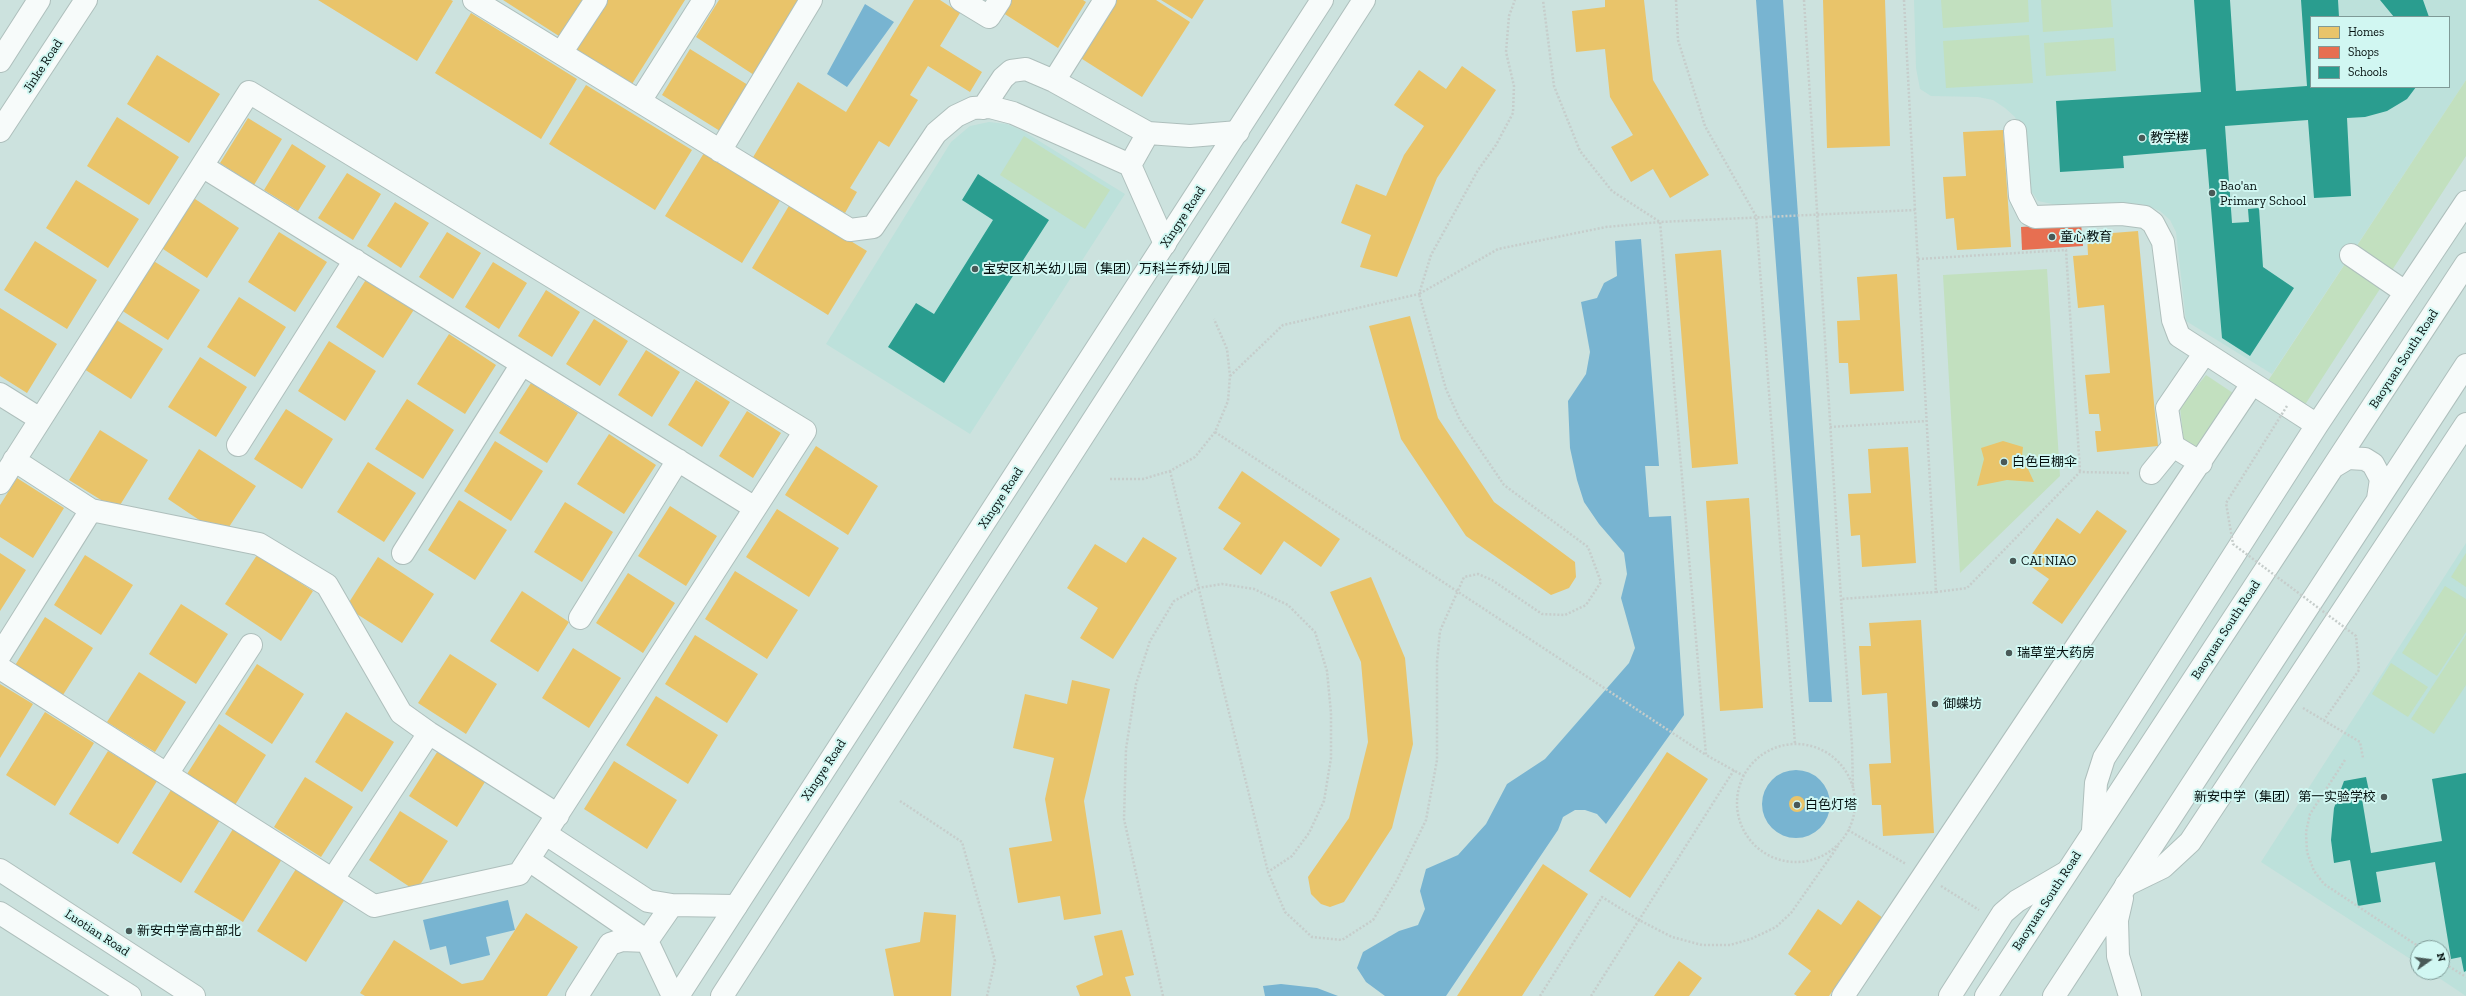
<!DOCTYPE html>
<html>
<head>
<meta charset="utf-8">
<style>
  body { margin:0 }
  #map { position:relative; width:2466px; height:996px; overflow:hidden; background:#cce2de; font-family:"Zilla Slab",serif }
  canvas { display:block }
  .legend { position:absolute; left:2310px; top:16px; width:140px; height:72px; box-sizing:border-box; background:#d1f7f2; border:1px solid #7f9a97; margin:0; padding:5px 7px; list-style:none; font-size:12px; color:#030f0e }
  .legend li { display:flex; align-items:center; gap:8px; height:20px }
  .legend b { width:20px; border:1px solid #7f9a97 }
  .north { position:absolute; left:2410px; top:940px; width:40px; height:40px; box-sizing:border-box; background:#d1f7f2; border:1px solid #7f9a97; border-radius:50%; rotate:76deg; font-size:11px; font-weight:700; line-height:16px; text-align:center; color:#030f0e }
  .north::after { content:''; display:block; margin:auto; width:14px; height:18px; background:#495957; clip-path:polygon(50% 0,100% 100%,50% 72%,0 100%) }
</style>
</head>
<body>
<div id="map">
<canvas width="2466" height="996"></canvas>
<ul class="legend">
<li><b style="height:11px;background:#e9c46a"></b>Homes</li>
<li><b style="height:11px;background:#e76f51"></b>Shops</li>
<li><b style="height:11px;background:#2a9d8f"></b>Schools</li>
</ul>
<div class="north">N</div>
</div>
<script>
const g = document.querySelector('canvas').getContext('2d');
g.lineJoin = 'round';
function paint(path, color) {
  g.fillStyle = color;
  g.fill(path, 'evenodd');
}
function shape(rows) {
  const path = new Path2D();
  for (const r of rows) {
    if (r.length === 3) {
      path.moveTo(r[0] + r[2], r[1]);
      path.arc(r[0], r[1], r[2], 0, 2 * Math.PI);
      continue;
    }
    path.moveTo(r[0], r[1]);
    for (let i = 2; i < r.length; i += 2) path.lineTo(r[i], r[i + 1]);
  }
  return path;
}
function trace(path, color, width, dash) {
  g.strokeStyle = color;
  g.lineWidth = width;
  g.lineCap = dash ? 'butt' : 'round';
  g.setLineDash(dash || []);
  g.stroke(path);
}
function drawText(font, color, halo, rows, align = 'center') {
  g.font = font + ' "Zilla Slab","Noto Sans SC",serif';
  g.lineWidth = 4;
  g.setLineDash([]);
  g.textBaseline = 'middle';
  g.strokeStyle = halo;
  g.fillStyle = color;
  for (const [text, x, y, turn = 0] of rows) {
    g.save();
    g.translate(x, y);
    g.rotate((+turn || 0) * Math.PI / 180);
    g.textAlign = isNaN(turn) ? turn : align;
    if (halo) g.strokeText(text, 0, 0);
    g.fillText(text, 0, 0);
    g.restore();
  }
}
const built = shape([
  [1914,0,2466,0,2466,80,2272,374,2186,321,2176,232,2170,220,2160,211,2142,204,2121,203,2067,207,2038,201,2027,185,2021,132,2015,117,2005,108,1993,100,1978,97,1931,96,1920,89,1916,68],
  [2311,17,2449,17,2449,87,2311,87],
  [989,122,1007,124,1023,131,1125,194,970,434,826,344,951,142,970,126],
  [2466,543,2466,996,2430,972,2442,972,2442,948,2418,948,2418,964,2261,862]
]);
const green = shape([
  [1941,0,2028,0,2029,22,1943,28],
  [2041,0,2111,0,2113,27,2043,32],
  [2029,35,2033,83,1946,88,1943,41],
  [2114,38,2116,71,2046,76,2044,43],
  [2466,80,2466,156,2299,414,2262,390],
  [1024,136,1110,190,1085,229,1000,175],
  [2047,269,2060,476,1960,573,1943,275],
  [2206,375,2233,393,2196,452,2184,445,2180,407],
  [2466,553,2466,587,2451,577],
  [2445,586,2466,599,2466,632,2437,676,2402,653],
  [2466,635,2466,685,2434,734,2411,719],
  [2391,663,2428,687,2408,717,2372,694]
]);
const water = shape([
  [1756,0,1783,0,1832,702,1809,702],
  [865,4,894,22,847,87,827,74],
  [1641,239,1659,466,1645,466,1649,517,1671,516,1684,715,1606,824,1597,814,1585,810,1575,810,1563,817,1558,830,1446,996,1385,996,1366,982,1357,968,1363,952,1399,931,1418,925,1425,909,1420,891,1426,869,1458,855,1486,824,1507,784,1545,759,1629,663,1635,648,1621,598,1627,574,1624,553,1599,524,1584,502,1577,480,1570,448,1568,401,1586,374,1590,352,1581,302,1597,298,1604,283,1617,276,1615,241],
  [1796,804,34],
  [508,900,515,930,486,937,490,955,450,965,446,946,430,950,423,920],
  [1281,984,1317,988,1338,996,1265,996,1263,986]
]);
const homes = shape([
  [318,0,451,0,453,1,417,61],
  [503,0,585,0,562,38],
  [603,0,685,0,632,84,573,47],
  [719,0,801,0,754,75,696,37],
  [914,0,940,0,960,13,940,46,982,72,970,92,928,66,910,95,918,100,889,147,879,141,850,188,857,192,845,213,828,203,824,209,749,164,798,82,846,112],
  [1007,0,1083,0,1086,2,1058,48,1000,11],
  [1115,0,1156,0,1190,22,1142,97,1079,57],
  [1161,0,1204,0,1192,19],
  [1605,0,1644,0,1653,80,1709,175,1670,198,1653,169,1631,182,1611,147,1633,135,1610,97,1605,49,1576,52,1572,11,1605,7],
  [1823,0,1885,0,1890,146,1827,148],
  [471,13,577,79,541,139,435,73],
  [690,49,748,85,720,131,662,95],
  [157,55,220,94,189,143,127,104],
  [1462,66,1496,90,1437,178,1397,277,1360,267,1371,235,1341,223,1356,184,1386,196,1404,155,1424,126,1394,105,1419,70,1446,89],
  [586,85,692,150,655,210,549,144],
  [117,117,179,157,149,205,87,166],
  [248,118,282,139,254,185,220,163],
  [2003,130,2011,247,1957,250,1954,218,1946,219,1943,177,1966,176,1963,132],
  [292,144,326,166,298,211,264,190],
  [704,153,781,199,742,263,665,216],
  [347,173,381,194,353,240,318,218],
  [76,180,139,219,108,268,46,228],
  [192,197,239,228,207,278,160,247],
  [395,202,429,223,401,268,367,246],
  [790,204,867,251,828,315,752,268],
  [2138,231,2158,446,2097,452,2095,431,2101,431,2099,414,2089,414,2085,375,2110,373,2104,305,2078,308,2073,256,2088,255,2087,235],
  [279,232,327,262,295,312,248,282],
  [447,232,481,253,453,299,419,277],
  [35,241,97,280,67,329,4,290],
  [1721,250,1738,464,1692,468,1675,254],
  [152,260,200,290,168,340,121,310],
  [493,262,527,283,499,329,465,307],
  [1897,274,1904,391,1850,394,1848,363,1839,363,1837,321,1860,320,1857,277],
  [367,278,415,308,383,358,336,327],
  [546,290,580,312,552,357,518,336],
  [239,297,286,327,255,377,207,347],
  [0,308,57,344,27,393,0,376],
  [1410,316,1438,418,1494,502,1575,562,1576,577,1569,588,1551,595,1466,536,1401,439,1369,326],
  [115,319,163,349,131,399,84,369],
  [594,319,628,341,600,386,566,364],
  [449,334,496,365,465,414,417,384],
  [329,341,376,371,345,421,298,391],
  [646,350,680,372,652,417,618,395],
  [200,357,247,387,216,437,168,407],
  [696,380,730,402,702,447,668,425],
  [531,383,578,413,547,463,499,433],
  [407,399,454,430,423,479,375,449],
  [286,409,333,439,302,489,254,459],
  [747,411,781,433,753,478,719,456],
  [100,430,148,460,117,510,69,480],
  [609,434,656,465,624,514,577,484],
  [495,441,543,471,511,521,464,491],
  [2003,441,2023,447,2022,456,2034,482,2007,480,1977,486,1984,459,1981,448],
  [816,446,878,486,848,535,785,495],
  [1908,447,1916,563,1862,567,1860,535,1851,536,1848,494,1871,493,1868,449],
  [199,449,256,486,223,536,168,499],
  [368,462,416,493,384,542,337,512],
  [1242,471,1340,539,1321,567,1284,541,1261,575,1223,549,1241,523,1218,508],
  [17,478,64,508,33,558,0,537,0,505],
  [1749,498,1763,708,1720,711,1706,501],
  [459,500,507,530,475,580,428,550],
  [565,502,613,532,582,582,534,552],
  [670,506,717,536,686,586,638,556],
  [777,509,839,548,809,597,746,557],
  [2097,510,2127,531,2062,624,2032,603,2049,579,2026,563,2057,518,2080,534],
  [1143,537,1177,558,1113,659,1080,638,1098,608,1067,588,1095,544,1126,563],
  [0,553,26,570,0,611],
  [85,555,133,585,101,635,54,605],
  [257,555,313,591,281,641,225,604],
  [378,557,434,594,402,643,346,607],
  [735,571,798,610,767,659,705,619],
  [628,573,675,603,643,653,596,623],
  [1371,577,1405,658,1413,744,1392,828,1344,902,1330,907,1321,904,1311,894,1308,877,1349,818,1368,742,1361,662,1330,592],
  [522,591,569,622,538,672,490,641],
  [181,604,228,634,196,684,149,654],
  [45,617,93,648,61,698,14,667],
  [1921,620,1934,833,1883,836,1881,805,1872,805,1869,764,1891,763,1887,693,1862,695,1859,646,1871,646,1869,623],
  [695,635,758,674,727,723,665,684],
  [573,648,621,678,589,728,542,698],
  [450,654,497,684,466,734,418,703],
  [257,664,304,694,272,744,225,714],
  [139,672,186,702,155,752,107,722],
  [1072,680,1110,689,1084,801,1101,914,1064,920,1060,896,1018,903,1009,848,1052,841,1045,799,1054,758,1013,748,1025,694,1067,704],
  [0,684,33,704,0,758],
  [656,696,718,735,688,784,626,745],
  [45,712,94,743,55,806,6,775],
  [346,712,394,742,362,792,315,762],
  [219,724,266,755,235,805,187,774],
  [441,746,488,777,457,827,409,796],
  [108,751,157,781,118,844,69,814],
  [1667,752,1708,779,1630,898,1589,871],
  [614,761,677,800,647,849,584,809],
  [305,777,353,807,321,857,274,827],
  [171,790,220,820,181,883,132,853],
  [1797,804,8],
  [400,811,448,841,416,891,369,860],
  [233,829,282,859,243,922,194,892],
  [1543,864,1588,894,1522,996,1457,996],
  [296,869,345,899,306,962,257,931],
  [1858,900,1883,918,1829,996,1797,996,1794,994,1811,971,1788,954,1818,909,1841,925],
  [924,912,956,915,951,996,894,996,885,949,920,942],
  [526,913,578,947,547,996,365,996,360,993,394,940,462,984,483,980],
  [1122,930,1134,975,1125,977,1131,996,1080,996,1076,986,1103,975,1094,936],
  [1679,961,1702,978,1689,996,1654,996]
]);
const shops = shape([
  [2081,223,2083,246,2022,250,2021,227]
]);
const schools = shape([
  [2194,0,2230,0,2236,91,2307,86,2301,0,2338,0,2339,17,2311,17,2311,87,2416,87,2407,99,2387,111,2365,117,2347,118,2351,196,2314,198,2308,120,2225,126,2232,223,2249,222,2248,209,2259,208,2263,267,2294,288,2250,356,2222,338,2206,149,2123,156,2124,168,2060,172,2056,101,2201,92],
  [2380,0,2423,0,2429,17,2394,17],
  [978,174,1049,220,944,383,888,347,916,303,934,314,993,220,962,200],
  [2466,773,2466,971,2464,972,2461,957,2451,959,2435,862,2376,872,2381,902,2358,906,2350,860,2334,863,2331,840,2334,808,2344,781,2366,777,2369,791,2361,793,2371,853,2442,841,2432,779]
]);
const path = shape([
  [1676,0,1678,40,1705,126,1756,216,1795,744],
  [1804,0,1841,599,1852,745,1853,788],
  [1904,0,1915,210],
  [1918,259,2066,250,2080,472],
  [1230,376,1283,325,1419,294,1431,255,1478,170,1496,145,1513,113,1514,86,1506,52,1509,16,1515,0],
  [1830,427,1926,421],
  [1215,432,1706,755],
  [1170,471,1268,872,1285,912,1312,937,1342,940,1373,920,1397,880,1426,820,1437,760,1437,662,1440,631,1464,577,1478,574,1492,580,1542,614,1565,615,1586,605,1601,582,1588,547,1504,485,1460,420,1446,389,1419,294,1498,249,1606,227,1660,222,1612,191,1580,151,1554,86,1543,0],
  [1110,479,1143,479,1170,471,1195,457,1215,432,1228,401,1230,376,1227,349,1214,319],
  [1936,592,1967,588,2080,472,2130,473],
  [2303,708,2360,742,2363,758],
  [1796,803,59],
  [2345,760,2310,814,2306,832,2307,852,2314,871,2324,884,2421,948],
  [1744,776,1706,755,1660,222,1915,210,1936,592,1841,599],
  [900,801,962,842,995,961,987,996],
  [1848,830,1906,864],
  [1941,886,1979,910],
  [2442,962,2466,977],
  [1163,996,1124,819,1126,749,1136,684,1150,641,1174,601,1198,588,1222,584,1254,589,1288,605,1315,632,1327,671,1331,713,1331,758,1324,801,1309,833,1292,856,1268,872],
  [1540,996,1602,897,1639,920,1734,770],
  [1591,996,1639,920,1672,937,1702,945,1730,945,1751,939,1776,927,1791,913,1838,846]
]);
const minor = shape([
  [474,0,850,230,873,227,936,133,956,116,973,108,990,107,1013,113,1130,165],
  [961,0,989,17,1000,0],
  [561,53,596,0],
  [1054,81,1105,0],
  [640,101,704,0],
  [983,108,1003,78,1011,71,1026,69,1054,81,1148,133],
  [2015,131,2020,196,2029,214,2035,217,2122,214,2145,217,2153,223,2163,242,2173,320,2179,336,2317,425],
  [720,151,811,0],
  [202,166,755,508],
  [1165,244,1130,165,1148,133,1190,136,1238,132],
  [2351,255,2405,292],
  [0,394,40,419],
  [238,445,355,260],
  [2173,446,2167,408,2204,354],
  [14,460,91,510,259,544,327,585,401,713,429,733,558,815],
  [2151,473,2173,446,2201,463],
  [0,483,249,92,805,431,519,874,374,906,0,668],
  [403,553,522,364],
  [580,618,678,460],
  [0,655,91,510],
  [167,774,251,645],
  [2093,830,2096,783,2104,758,2317,425,2466,202],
  [546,834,648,901,672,905],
  [529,860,647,941],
  [333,879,429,733],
  [2126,885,2163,867,2190,842,2466,424],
  [577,996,610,944,622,940,647,941],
  [673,996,647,941,672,905,736,906],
  [1843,996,2252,384],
  [1950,996,2003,913,2017,901,2065,873]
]);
const major = shape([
  [0,61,39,0],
  [0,131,86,0],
  [2333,467,2348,458,2365,459,2373,464,2381,479,2378,499],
  [0,870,194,996],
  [2122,898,2117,920,2118,956,2130,996],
  [0,913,130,996],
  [678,996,1322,0],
  [722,996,1364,0],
  [1986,996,2466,264],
  [2054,996,2466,365]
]);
const pathBridge = shape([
  [2287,406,2226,503,2233,544,2356,636,2359,670,2324,720]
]);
const markers = [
  [2142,138,4,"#495957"],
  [2212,193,4,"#495957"],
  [2052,237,4,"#495957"],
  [975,269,4,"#495957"],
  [2004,462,4,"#495957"],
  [2013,561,4,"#495957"],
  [2009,653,4,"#495957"],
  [1935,704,4,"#495957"],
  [2384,797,4,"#495957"],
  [1797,805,4,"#495957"],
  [129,931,4,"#495957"]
];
const streetNames = [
  ["Jinke Road",43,66,-57],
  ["Xingye Road",1183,217,-57],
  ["Baoyuan South Road",2404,359,-57],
  ["Xingye Road",1001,498,-57],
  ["Baoyuan South Road",2226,630,-57],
  ["Xingye Road",824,770,-57],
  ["Baoyuan South Road",2047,901,-57],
  ["Luotian Road",97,933,33]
];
const poiNames = [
  ["教学楼",2150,138],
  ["Bao'an",2220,186],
  ["Primary School",2220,201],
  ["童心教育",2060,237],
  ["宝安区机关幼儿园（集团）万科兰乔幼儿园",983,269],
  ["白色巨棚伞",2012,462],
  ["CAI NIAO",2021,561],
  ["瑞草堂大药房",2017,653],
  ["御蝶坊",1943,704],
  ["新安中学（集团）第一实验学校",2376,797,"right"],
  ["白色灯塔",1805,805],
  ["新安中学高中部北",137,931]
];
paint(built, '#bde1db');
paint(green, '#c2e0bf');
paint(water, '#78b4d1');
paint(homes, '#e9c46a');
paint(shops, '#e76f51');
paint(schools, '#2a9d8f');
trace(minor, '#aebfbc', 24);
trace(major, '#aebfbc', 24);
trace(path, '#c6cdcb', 2.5, [2, 2]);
trace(minor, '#f7fbfa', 22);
trace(major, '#f7fbfa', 22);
trace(pathBridge, '#c6cdcb', 2.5, [2, 2]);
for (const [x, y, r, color] of markers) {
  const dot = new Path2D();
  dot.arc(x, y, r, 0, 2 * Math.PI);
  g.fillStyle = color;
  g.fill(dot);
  trace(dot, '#d1f7f2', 1.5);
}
drawText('13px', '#030f0e', '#d1f7f2', streetNames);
drawText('13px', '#030f0e', '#d1f7f2', poiNames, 'left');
</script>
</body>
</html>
